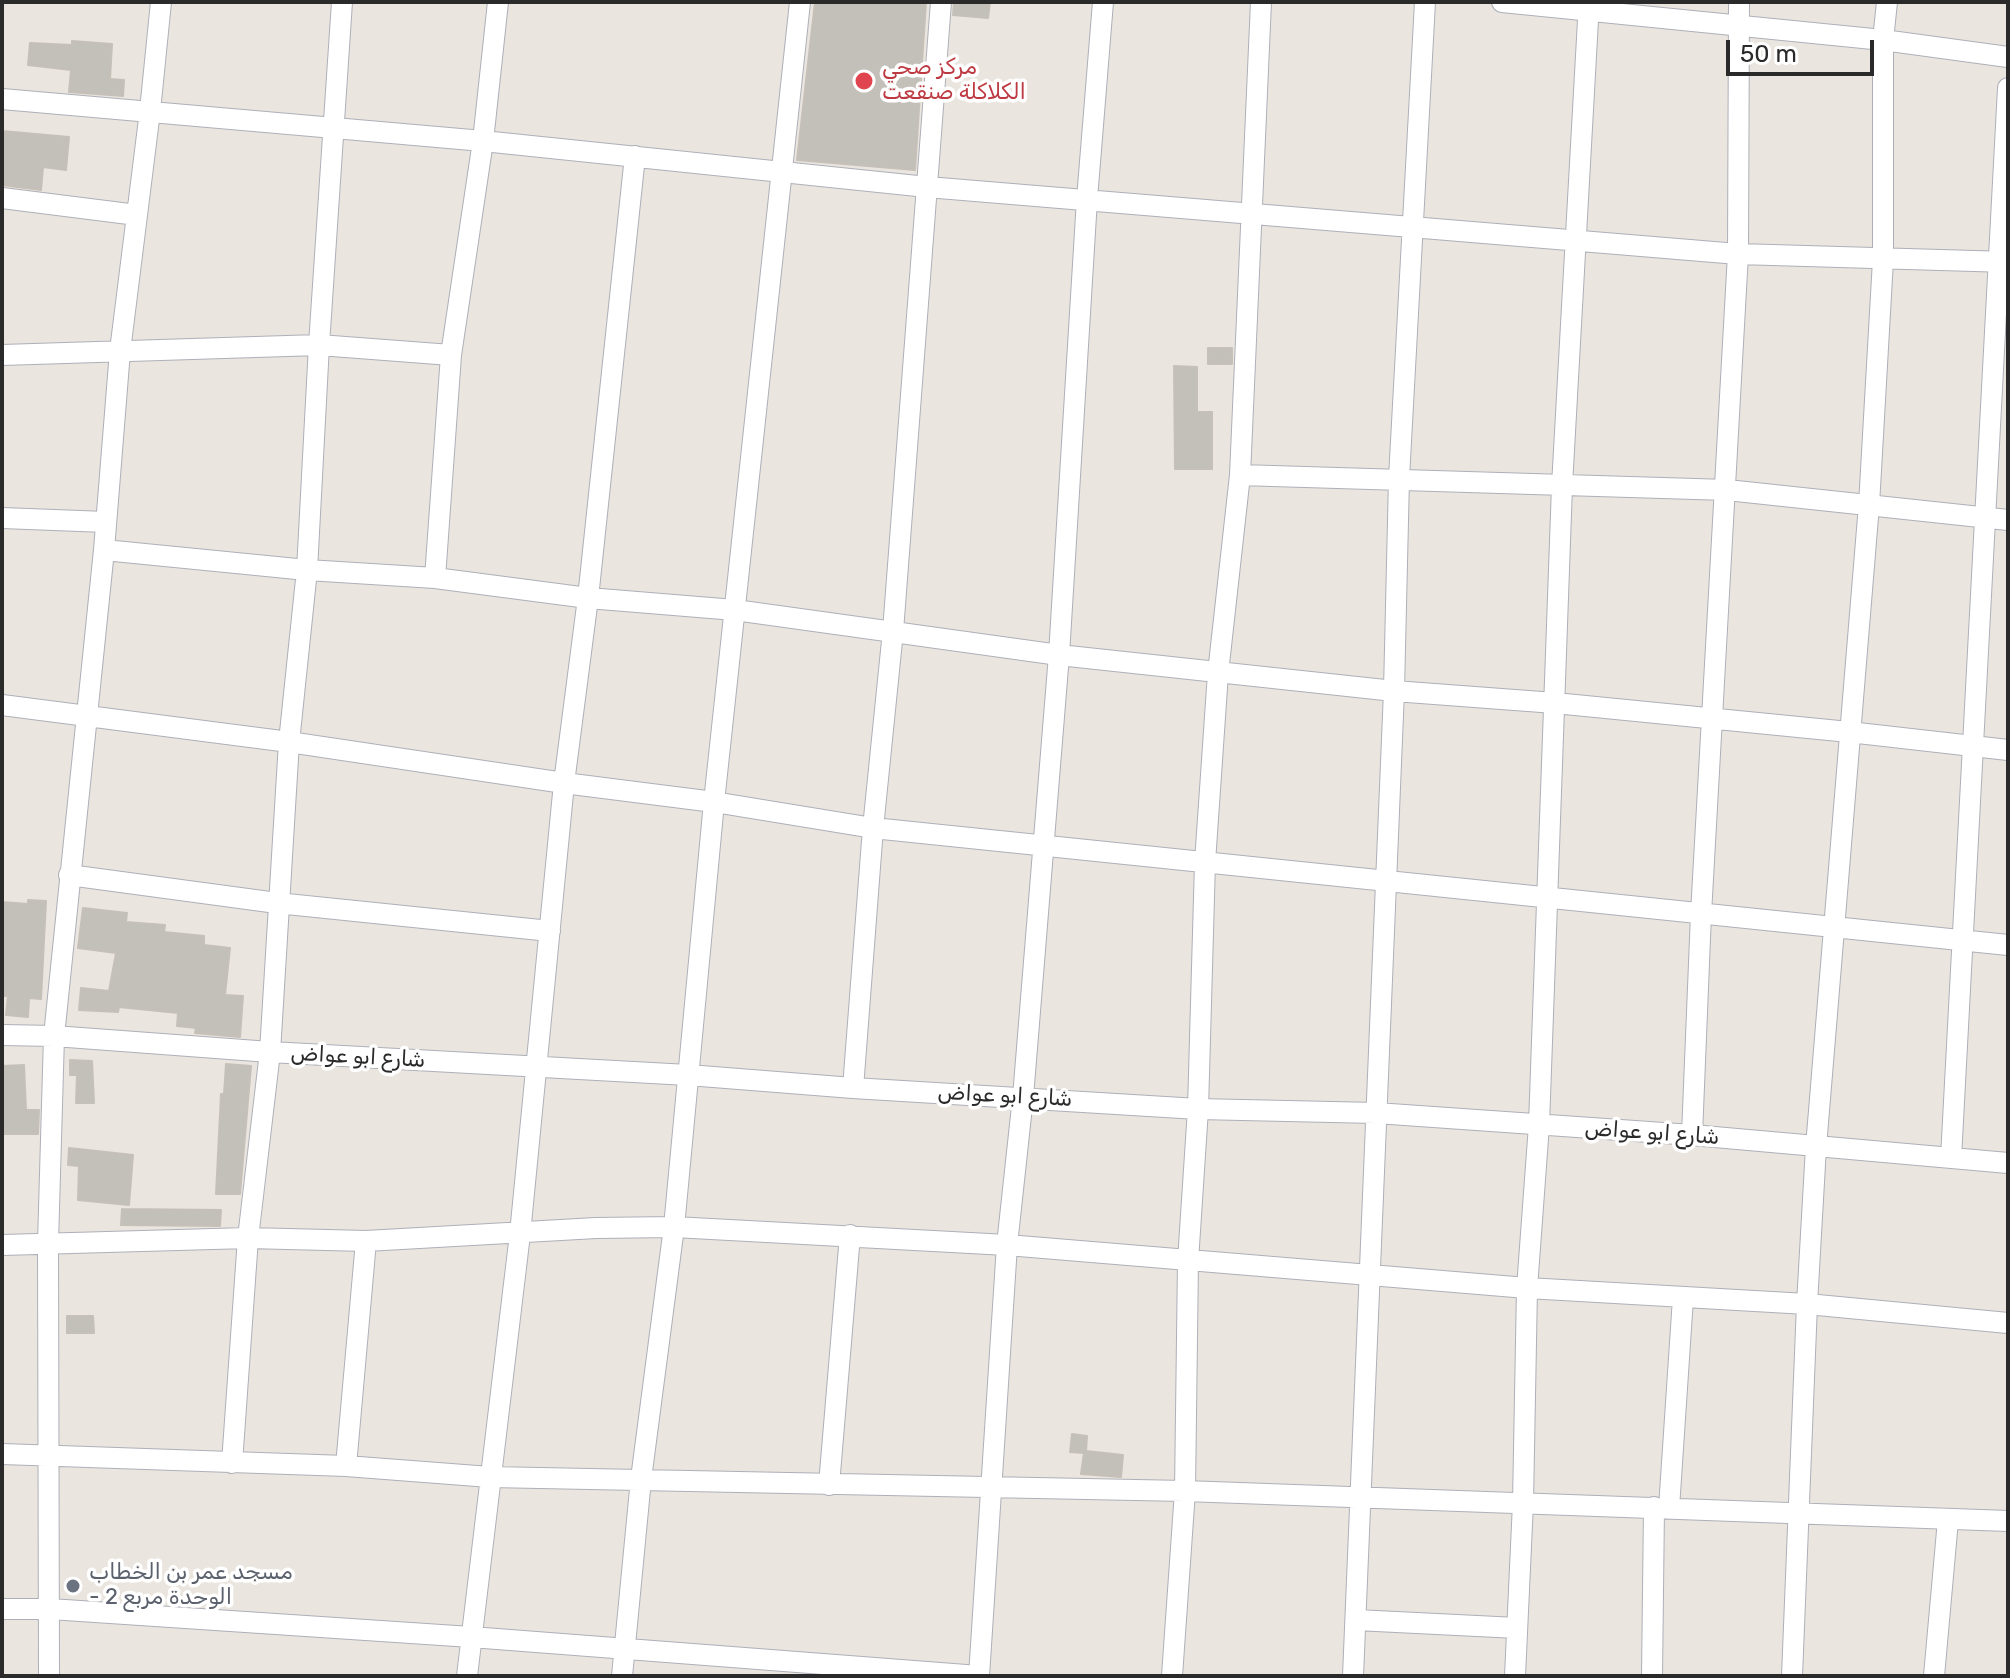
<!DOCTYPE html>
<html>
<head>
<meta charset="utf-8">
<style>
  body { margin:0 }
  #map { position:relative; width:2010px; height:1678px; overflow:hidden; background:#eae5de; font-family:Rubik,sans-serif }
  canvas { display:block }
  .frame { position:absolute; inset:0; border:4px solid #2a2a2a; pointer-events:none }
  .scale { position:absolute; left:1726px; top:40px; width:148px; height:36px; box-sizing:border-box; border:4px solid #2a2a2a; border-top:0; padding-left:10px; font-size:24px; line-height:28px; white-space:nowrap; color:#2a2a2a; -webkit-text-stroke:6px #fff; paint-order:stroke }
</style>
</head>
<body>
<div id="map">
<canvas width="2010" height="1678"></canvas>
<div class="frame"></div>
<div class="scale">50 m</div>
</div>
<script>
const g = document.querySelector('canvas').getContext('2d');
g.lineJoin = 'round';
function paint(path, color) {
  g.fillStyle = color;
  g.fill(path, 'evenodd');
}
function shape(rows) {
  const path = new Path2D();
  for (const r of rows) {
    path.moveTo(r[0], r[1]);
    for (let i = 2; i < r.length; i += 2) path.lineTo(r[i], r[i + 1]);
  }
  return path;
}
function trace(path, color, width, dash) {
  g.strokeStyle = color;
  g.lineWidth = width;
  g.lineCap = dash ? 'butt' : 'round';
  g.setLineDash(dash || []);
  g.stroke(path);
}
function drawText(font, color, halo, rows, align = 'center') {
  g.font = font + ' Rubik,Vazirmatn,sans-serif';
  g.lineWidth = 7;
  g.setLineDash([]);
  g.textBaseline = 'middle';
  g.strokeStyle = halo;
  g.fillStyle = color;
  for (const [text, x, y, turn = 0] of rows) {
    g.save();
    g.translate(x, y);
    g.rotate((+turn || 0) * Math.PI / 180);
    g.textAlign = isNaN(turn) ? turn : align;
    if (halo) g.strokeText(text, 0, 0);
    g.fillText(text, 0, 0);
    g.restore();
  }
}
const building = shape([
  [815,2,926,2,915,170,797,160,815,2],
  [954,2,990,2,988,18,953,15,954,2],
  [72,41,112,44,110,79,124,80,123,96,69,92,71,70,28,65,30,43,72,45,72,41],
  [2,131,69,137,66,170,43,167,41,190,2,185,2,131],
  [1208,348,1232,348,1232,364,1208,364,1208,348],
  [1174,366,1197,367,1197,412,1212,412,1212,469,1175,469,1174,366],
  [28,900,46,901,41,999,29,998,28,1017,6,1015,8,996,2,996,2,902,28,904,28,900],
  [83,908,127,913,126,922,165,925,164,932,204,936,204,945,230,948,225,995,243,996,240,1037,195,1033,196,1028,177,1026,178,1013,119,1007,118,1012,79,1010,81,988,109,991,116,953,78,948,83,908],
  [70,1060,92,1061,94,1103,76,1103,77,1075,70,1075,70,1060],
  [226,1064,251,1066,240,1194,216,1194,221,1094,224,1094,226,1064],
  [24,1065,26,1110,39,1110,38,1134,2,1134,2,1066,24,1065],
  [69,1148,133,1155,129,1205,78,1200,79,1166,68,1165,69,1148],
  [122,1209,221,1210,220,1226,121,1225,122,1209],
  [67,1316,93,1316,94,1333,67,1333,67,1316],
  [1072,1434,1087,1436,1086,1451,1123,1455,1121,1477,1081,1474,1084,1453,1070,1452,1072,1434]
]);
const minor = shape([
  [1502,2,1883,40,2008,57],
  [2,99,483,141,927,187,1738,254,2008,262],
  [2,198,137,215],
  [2,355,319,345,451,355],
  [1240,475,1727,490,2008,520],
  [2,518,106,522],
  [104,550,307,570,435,578,588,598,735,610,1059,655,1394,691,1555,703,1849,732,2008,750],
  [435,578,451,355,483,141,498,2],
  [2,705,289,742,564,783,714,802,873,828,2008,945],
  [69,875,277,903,550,931],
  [2,1035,54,1036,270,1052,688,1075,853,1088,1198,1109,1376,1113,1692,1135,2008,1163],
  [853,1088,873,828,893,631,941,2],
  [1692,1135,1701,914,1738,254,1739,2],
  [1951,1158,2008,88],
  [2,1245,248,1238,366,1241,596,1228,674,1227,1007,1245,1527,1288,1807,1304,2008,1323],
  [2,1454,346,1466,490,1477,1185,1491,2008,1521],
  [232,1463,248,1238,270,1052,289,742,307,570,319,345,342,2],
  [346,1466,366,1241],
  [829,1485,850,1235],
  [1669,1508,1683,1298],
  [2,1609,50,1609,471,1637,979,1676],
  [1356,1620,1517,1628],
  [49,1676,48,1243,54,1036,104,550,120,351,150,111,161,2],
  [467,1676,520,1234,564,783,588,598,635,156],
  [622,1676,641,1479,674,1227,714,802,800,2],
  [979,1676,1007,1245,1023,1097,1059,655,1087,199,1103,2],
  [1172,1676,1185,1491,1188,1261,1198,1109,1205,862,1218,673,1240,475,1261,2],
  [1353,1676,1394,691,1399,478,1425,2],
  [1515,1676,1523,1503,1527,1288,1539,1125,1562,486,1589,2],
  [1652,1676,1654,1507],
  [1792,1676,1807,1304,1816,1147,1869,505,1883,260,1883,40,1887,2],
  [1934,1676,1948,1520]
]);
const markers = [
  [864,81,10,"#e0444e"],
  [73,1586,8,"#6b7280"]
];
const healthNames = [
  ["مركز صحي",882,68],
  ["الكلاكلة صنقعت",882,93]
];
const streetNames = [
  ["شارع ابو عواض",358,1057,3],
  ["شارع ابو عواض",1005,1096,3],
  ["شارع ابو عواض",1652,1133,4]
];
const worshipNames = [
  ["مسجد عمر بن الخطاب",89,1573],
  ["- الوحدة مربع 2",89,1598]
];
paint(building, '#c3bfb9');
trace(building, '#c5c0b8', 2);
trace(minor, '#aeb0b9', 22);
trace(minor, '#fff', 20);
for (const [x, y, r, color] of markers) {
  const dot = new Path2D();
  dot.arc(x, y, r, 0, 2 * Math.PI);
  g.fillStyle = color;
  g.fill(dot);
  trace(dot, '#fff', 3);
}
drawText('22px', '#be3a42', '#fff', healthNames, 'left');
drawText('22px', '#2a2a2a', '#fff', streetNames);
drawText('22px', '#5b616d', '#fff', worshipNames, 'left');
</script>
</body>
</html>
